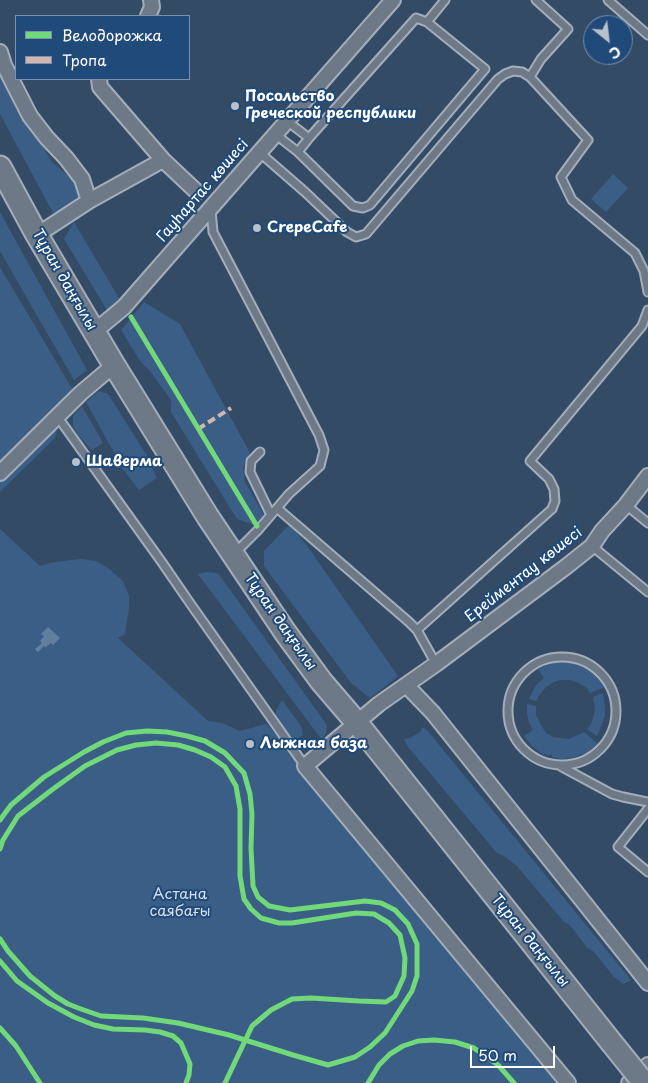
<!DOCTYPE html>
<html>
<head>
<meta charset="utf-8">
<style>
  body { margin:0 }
  #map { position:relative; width:648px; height:1083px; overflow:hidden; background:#344b65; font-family:"Playpen Sans",sans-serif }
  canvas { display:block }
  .legend { position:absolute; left:15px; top:15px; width:175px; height:65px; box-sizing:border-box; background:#1f4a7a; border:1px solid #7992af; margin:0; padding:6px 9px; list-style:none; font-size:15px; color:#fff }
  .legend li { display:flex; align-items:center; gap:10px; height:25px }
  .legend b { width:25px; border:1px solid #7992af }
  .north { position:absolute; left:583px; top:15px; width:50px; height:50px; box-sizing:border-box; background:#1f4a7a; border:1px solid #7992af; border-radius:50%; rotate:151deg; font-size:14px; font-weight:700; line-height:20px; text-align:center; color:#fff }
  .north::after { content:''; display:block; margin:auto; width:18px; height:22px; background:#b8c0c9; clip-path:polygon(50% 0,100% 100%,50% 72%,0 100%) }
  .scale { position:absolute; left:470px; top:1046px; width:85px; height:22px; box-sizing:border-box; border:2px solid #fff; border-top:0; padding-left:6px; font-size:15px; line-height:18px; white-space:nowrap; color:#fff; -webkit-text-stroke:4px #1f4a7a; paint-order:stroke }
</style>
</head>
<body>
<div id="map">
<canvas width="648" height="1083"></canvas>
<ul class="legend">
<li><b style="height:6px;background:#71d979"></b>Велодорожка</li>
<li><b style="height:6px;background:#d1b7ad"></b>Тропа</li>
</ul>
<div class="north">С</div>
<div class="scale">50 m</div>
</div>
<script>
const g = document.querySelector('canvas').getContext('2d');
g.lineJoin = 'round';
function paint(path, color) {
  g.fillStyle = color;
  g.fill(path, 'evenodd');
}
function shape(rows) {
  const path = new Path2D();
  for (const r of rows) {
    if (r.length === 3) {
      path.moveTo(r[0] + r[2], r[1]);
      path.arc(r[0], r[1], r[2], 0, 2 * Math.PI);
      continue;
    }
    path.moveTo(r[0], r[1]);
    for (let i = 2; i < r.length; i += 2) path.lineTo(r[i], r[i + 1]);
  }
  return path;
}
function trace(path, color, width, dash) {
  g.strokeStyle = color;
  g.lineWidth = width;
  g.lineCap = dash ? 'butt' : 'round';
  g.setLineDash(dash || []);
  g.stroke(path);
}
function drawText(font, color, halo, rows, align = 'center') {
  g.font = font + ' "Playpen Sans",sans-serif';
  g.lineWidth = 4;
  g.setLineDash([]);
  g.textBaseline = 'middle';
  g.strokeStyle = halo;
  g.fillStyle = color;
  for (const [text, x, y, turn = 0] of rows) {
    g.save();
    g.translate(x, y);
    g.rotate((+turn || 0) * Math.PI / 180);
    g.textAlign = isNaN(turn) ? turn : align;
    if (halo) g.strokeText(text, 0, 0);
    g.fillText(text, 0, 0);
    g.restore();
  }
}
const green = shape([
  [0,74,52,162,76,182,83,192,79,203,53,213,0,114],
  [613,174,628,188,606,212,591,199],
  [0,212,87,370,74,380,0,251],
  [74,222,120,300,107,310,64,239],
  [0,267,74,392,64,401,55,438,0,492],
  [144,302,180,324,250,453,243,468,245,482,264,515,257,526,237,519,171,412,171,400,150,371,140,361,121,330],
  [99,391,108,394,146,454,157,478,139,490,123,469,86,402],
  [82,406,103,443,92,450,78,435,73,426,73,416],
  [290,524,310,550,398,676,370,698,351,683,264,566,264,551],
  [0,529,40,566,49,563,71,560,81,559,96,561,108,568,123,581,129,596,129,608,125,634,118,638,208,721,222,723,240,731,266,724,275,733,340,817,560,1083,0,1083],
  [207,572,218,573,322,718,327,725,326,733,322,740,198,574],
  [566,660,580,662,594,670,604,679,608,686,590,693,587,688,577,682,570,680,561,680,554,682,546,687,538,697,537,701,529,699,536,685,544,678,538,669,553,663],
  [603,693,605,707,605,716,597,736,587,729,591,724,594,715,595,707,593,697],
  [282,700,301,726,303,735,294,741,276,716,276,710],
  [527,704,536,706,536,715,541,725,546,733,553,737,569,739,584,732,598,744,589,752,575,757,562,759,552,757,552,755,549,755,549,756,541,753,531,745,524,736,533,730,529,722,527,714],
  [422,727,427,730,631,980,624,984,614,977,593,951,587,948,570,925,564,922,517,866,504,856,497,853,408,747,404,739,410,738,417,734,421,731]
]);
const water = shape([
  [48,627,60,638,53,645,51,643,46,647,44,646,38,652,35,649,42,643,40,641,44,636,41,634]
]);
const lane = shape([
  [536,0,568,29,541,59,530,77,588,140,561,177,572,200,635,253,644,271,648,292],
  [608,0,648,35],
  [287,121,309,138,416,18,427,22],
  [275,134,298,152,309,138],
  [259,152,305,192,347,232,356,237,366,234,498,79,505,74,513,71,522,72,530,77],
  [298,152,353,206,363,208,370,205,485,69,427,22,445,0],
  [211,210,213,232,319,435,324,450,320,466,289,494,259,529,236,552],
  [57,416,161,561,192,606,305,766],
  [260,452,251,461,250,472,271,515],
  [626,505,648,523],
  [277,508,409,622,417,630,436,664],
  [592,546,648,592],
  [417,630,552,509,555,501,554,489,549,479,530,461,642,326,648,310],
  [562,711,54],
  [560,766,612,794,623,797,648,802],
  [648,809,618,847,648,872]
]);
const street = shape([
  [148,16,152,7,151,0],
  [0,52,4,65,30,116,47,138,66,158,82,179,89,201],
  [99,79,100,87,163,160,197,192],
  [37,235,89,201,163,160],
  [94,332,124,307,393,0],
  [0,473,81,393,114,365],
  [406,685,433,713,648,983],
  [568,1083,305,766,379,704,436,664,567,566,592,546,602,531,626,505,648,476],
  [629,1083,648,1065]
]);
const primary = shape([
  [0,167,37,235,114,365,208,517,285,632,321,681,357,723,611,1042]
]);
const primaryBridge = shape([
  [611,1042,644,1083]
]);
const quiet = shape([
  [198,429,231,408]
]);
const cycleway = shape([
  [131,317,257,526],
  [0,820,11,805,24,794,44,777,84,752,103,742,126,733,147,731,167,732,187,736,205,741,225,753,244,773,250,794,252,814,251,848,253,886,258,897,269,906,290,910,365,901,381,903,395,910,408,924,417,944,417,976,412,991,385,1033,370,1047,355,1057,328,1065,293,1055,229,1035,178,1023,143,1018,101,1016,81,1009,68,1004,55,996,30,976,8,951,0,939],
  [0,849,3,840,18,816,53,789,85,766,117,750,136,745,156,743,178,745,195,750,211,757,225,767,236,786,240,809,240,876,244,899,251,909,261,918,279,923,292,923,356,913,374,914,389,923,400,935,405,958,404,976,395,996,386,1002,359,1001,311,998,292,999,271,1010,252,1026,225,1083],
  [0,961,17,981,48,1003,74,1017,94,1025,113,1029,145,1030,160,1032,173,1036,181,1043,190,1064,189,1075,186,1083],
  [0,1028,16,1046,40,1083],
  [368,1083,379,1065,390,1054,403,1046,418,1041,434,1040,455,1042,474,1048,498,1065,514,1083]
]);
const markers = [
  [235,106,5,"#b8c0c9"],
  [257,228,5,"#b8c0c9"],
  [76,462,5,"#b8c0c9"],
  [250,744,5,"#b8c0c9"]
];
const poiNames = [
  ["Посольство",245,97],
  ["Греческой республики",245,114],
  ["CrepeCafe",267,228],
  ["Шаверма",86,462],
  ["Лыжная база",260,744]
];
const streetNames = [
  ["Гауhартас көшесі",203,191,-49],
  ["Тұран даңғылы",64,280,60],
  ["Ерейментау көшесі",524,575,-38],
  ["Тұран даңғылы",280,622,55],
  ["Тұран даңғылы",530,941,51]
];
const parkNames = [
  ["Астана",180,895],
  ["саябағы",180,912]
];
paint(green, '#3b5e86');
paint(water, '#617e9e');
trace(lane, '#a4aeba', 11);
trace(street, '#a4aeba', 18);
trace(primary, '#a4aeba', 25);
trace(lane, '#6d7986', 7);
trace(street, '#6d7986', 14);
trace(primary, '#6d7986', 21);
trace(primaryBridge, '#a4aeba', 25, []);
trace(primaryBridge, '#6d7986', 21);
trace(quiet, '#d1b7ad', 4, [8, 4]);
trace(cycleway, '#71d979', 5);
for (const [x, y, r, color] of markers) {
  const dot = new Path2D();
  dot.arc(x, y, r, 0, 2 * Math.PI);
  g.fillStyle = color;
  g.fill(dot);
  trace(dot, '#1f4a7a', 2);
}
drawText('bold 15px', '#fff', '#1f4a7a', poiNames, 'left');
drawText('15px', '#fff', '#1f4a7a', streetNames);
drawText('15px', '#d8dfe8', '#1f4a7a', parkNames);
</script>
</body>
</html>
